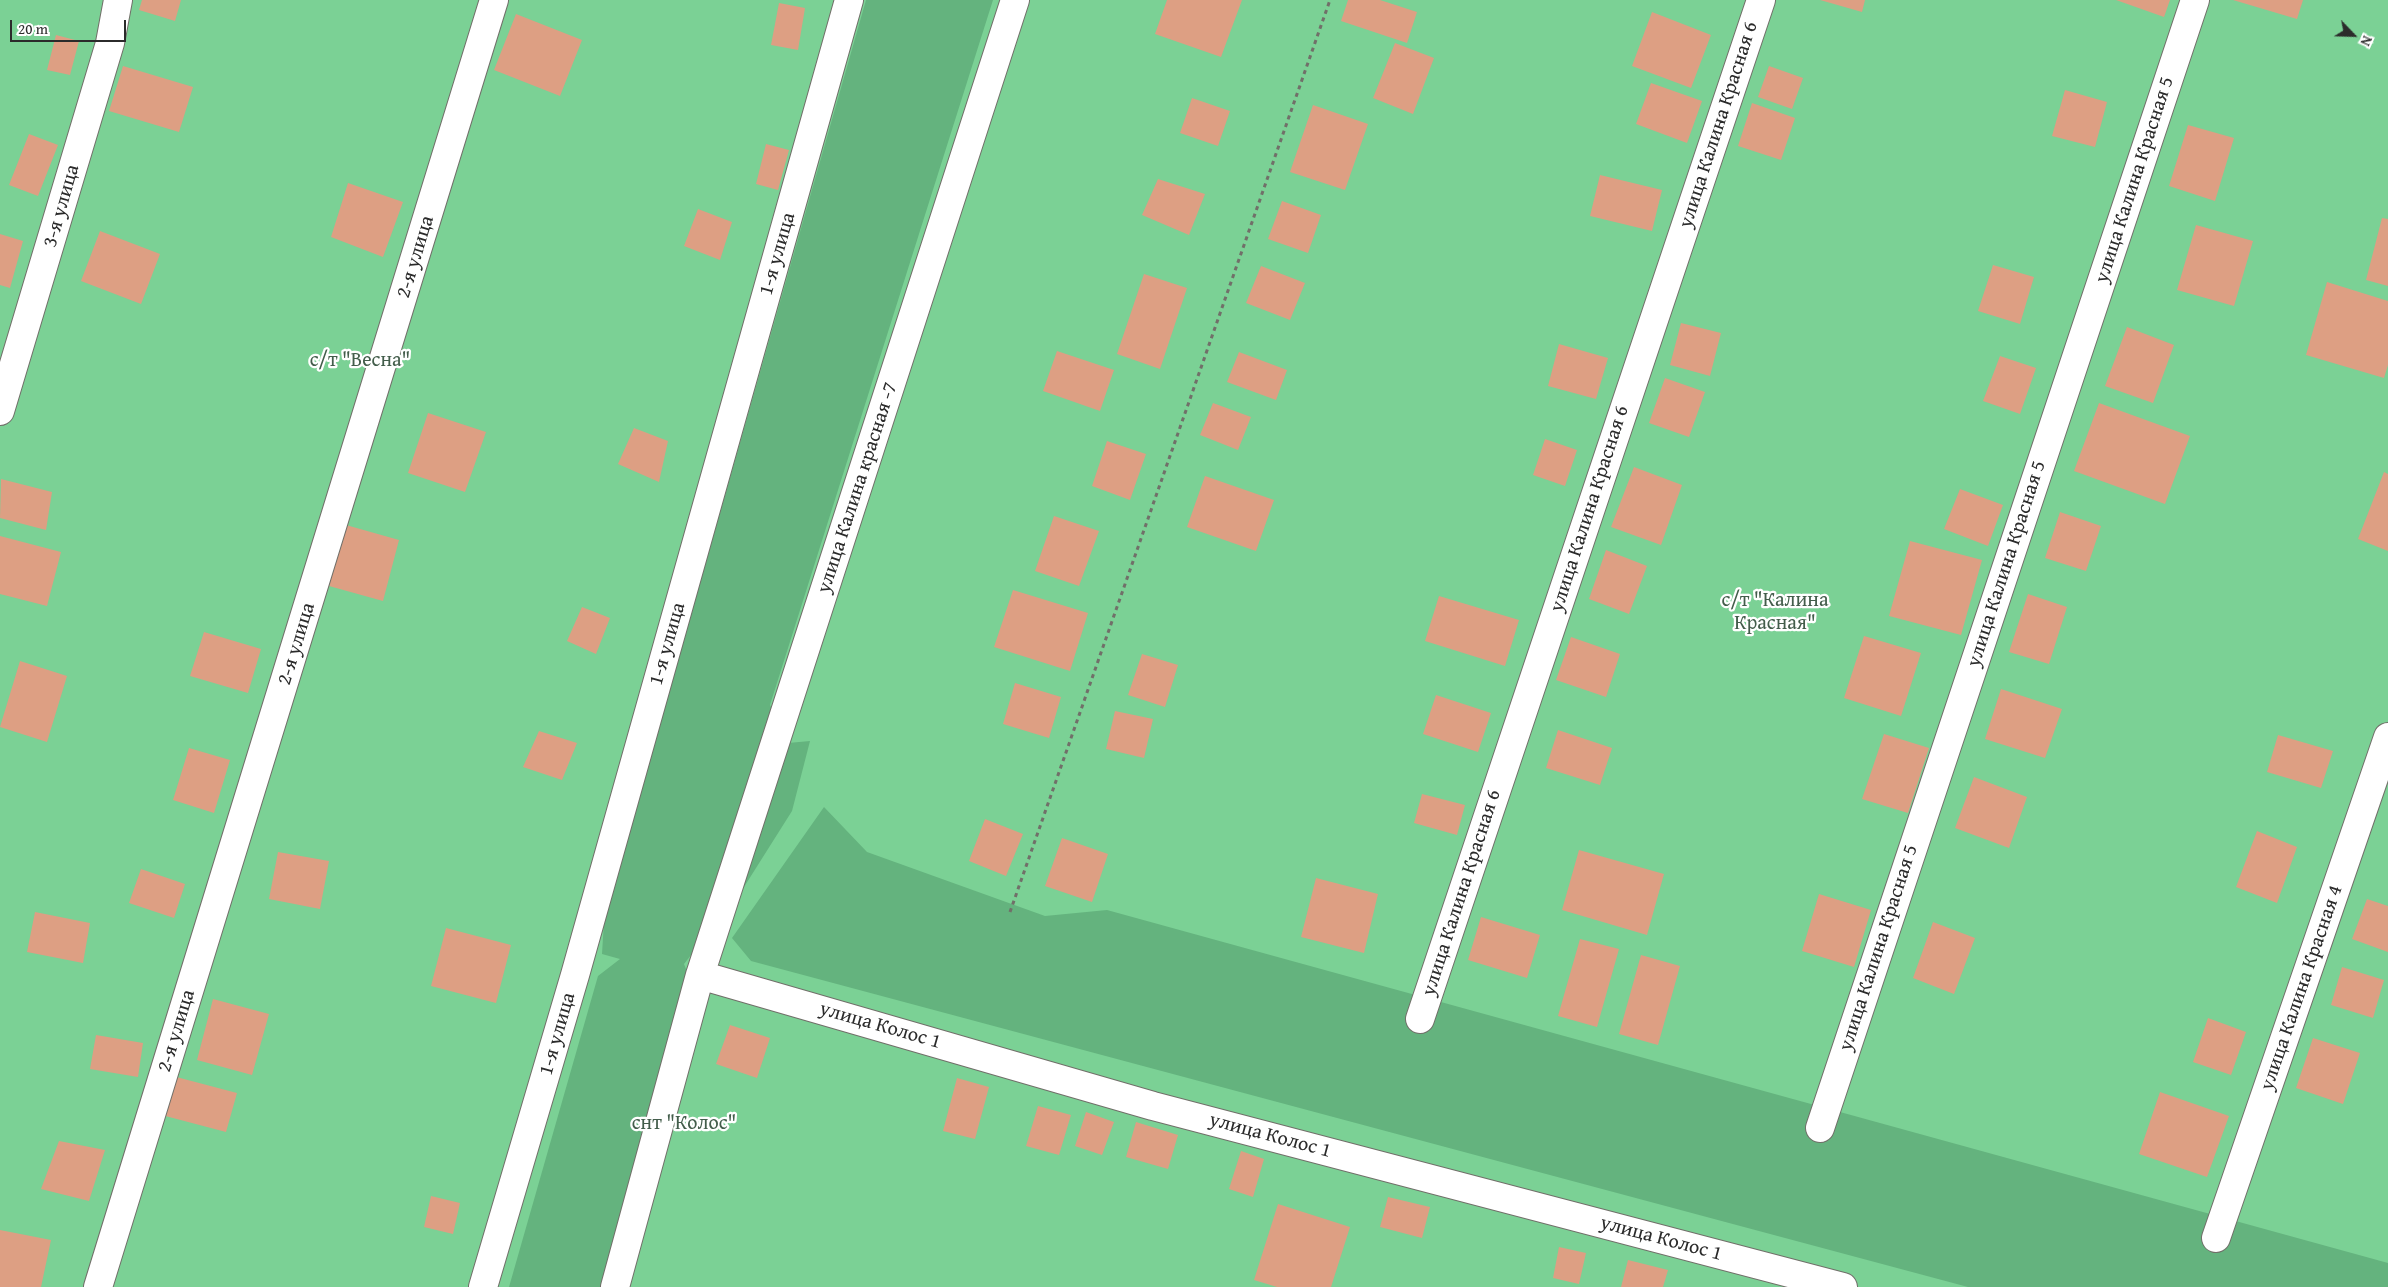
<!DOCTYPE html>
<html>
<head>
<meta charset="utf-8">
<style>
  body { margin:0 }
  #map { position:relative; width:2388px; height:1287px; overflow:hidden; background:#f4eedc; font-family:"Gentium Book Plus",serif }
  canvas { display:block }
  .north { position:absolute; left:2328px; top:10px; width:50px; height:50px; -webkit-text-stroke:4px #fff; paint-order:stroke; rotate:114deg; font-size:14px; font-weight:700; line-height:20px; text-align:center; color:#2b2b2b }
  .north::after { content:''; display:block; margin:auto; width:18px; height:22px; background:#2b2b2b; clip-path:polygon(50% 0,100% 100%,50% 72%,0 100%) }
  .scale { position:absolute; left:10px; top:20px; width:116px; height:22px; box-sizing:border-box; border:2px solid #2b2b2b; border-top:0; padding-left:6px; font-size:15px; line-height:18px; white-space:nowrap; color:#2b2b2b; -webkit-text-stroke:4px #fff; paint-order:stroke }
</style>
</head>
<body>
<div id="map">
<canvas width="2388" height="1287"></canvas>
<div class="north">N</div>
<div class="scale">20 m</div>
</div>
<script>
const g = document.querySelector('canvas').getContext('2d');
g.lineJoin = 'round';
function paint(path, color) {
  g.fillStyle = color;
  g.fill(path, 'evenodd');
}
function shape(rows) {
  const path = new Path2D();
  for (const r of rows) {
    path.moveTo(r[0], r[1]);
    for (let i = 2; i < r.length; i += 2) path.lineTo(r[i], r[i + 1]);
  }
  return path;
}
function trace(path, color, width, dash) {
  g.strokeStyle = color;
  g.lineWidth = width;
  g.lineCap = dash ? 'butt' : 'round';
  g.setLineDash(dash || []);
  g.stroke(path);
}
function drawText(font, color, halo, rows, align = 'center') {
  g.font = font + ' "Gentium Book Plus",serif';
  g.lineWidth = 4.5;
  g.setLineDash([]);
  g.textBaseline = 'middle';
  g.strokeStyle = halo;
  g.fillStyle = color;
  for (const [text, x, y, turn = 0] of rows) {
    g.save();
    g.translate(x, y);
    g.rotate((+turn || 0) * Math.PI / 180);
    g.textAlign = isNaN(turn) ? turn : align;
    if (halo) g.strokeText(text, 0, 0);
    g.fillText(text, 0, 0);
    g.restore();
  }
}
const green = shape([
  [0,0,2388,0,2388,1287,0,1287]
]);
const forest = shape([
  [866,0,993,0,770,705,788,743,810,741,792,811,744,887,684,964,696,994,616,1287,509,1287,598,976,620,959,602,954,604,921],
  [824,807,867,852,1045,916,1107,910,2388,1263,2388,1287,1968,1287,751,961,732,938]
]);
const building = shape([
  [142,0,181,0,175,21,139,10],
  [1167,0,1242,0,1221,57,1155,34],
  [1348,0,1380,0,1417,12,1407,43,1341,21],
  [1820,0,1865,0,1862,12],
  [2116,0,2170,0,2164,17],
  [2233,0,2303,0,2297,19],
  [779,3,805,8,798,50,771,45],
  [1652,12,1711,35,1691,88,1632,66],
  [516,14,582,40,560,96,494,70],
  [56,35,79,41,70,75,47,70],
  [1395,43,1434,58,1413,114,1373,98],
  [123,66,193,87,179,132,109,111],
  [1769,66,1803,78,1792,109,1758,97],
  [1651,83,1702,101,1687,143,1636,124],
  [2065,90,2107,102,2095,147,2052,136],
  [1192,98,1230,111,1218,146,1180,133],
  [1752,103,1795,118,1781,160,1738,146],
  [1313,105,1368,124,1345,190,1290,172],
  [2188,125,2234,138,2215,201,2169,186],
  [29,134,58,145,38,196,9,185],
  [766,144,789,150,778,190,756,184],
  [1600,175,1662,190,1652,231,1590,216],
  [1158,179,1205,194,1189,235,1142,215],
  [348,183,403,202,383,257,331,237],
  [1282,201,1321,215,1308,253,1268,239],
  [698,209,732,222,720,260,684,246],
  [2382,218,2388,219,2388,286,2366,280],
  [2196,225,2253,241,2234,306,2177,290],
  [100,231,160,254,141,304,81,281],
  [0,234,23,241,10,288,0,285],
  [1993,265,2034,277,2020,324,1978,311],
  [1261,266,1305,283,1290,320,1246,303],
  [1144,274,1187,288,1160,369,1117,354],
  [2327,282,2388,301,2388,365,2384,378,2306,355],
  [1681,323,1721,333,1710,376,1670,365],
  [2127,327,2174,345,2153,403,2105,386],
  [1559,344,1608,358,1596,399,1548,386],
  [1057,351,1114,370,1100,411,1043,391],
  [1239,352,1287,370,1276,400,1227,382],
  [2000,356,2036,368,2020,414,1983,401],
  [1665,378,1705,392,1689,437,1649,423],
  [1213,403,1251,417,1238,450,1200,435],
  [2099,403,2190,436,2165,504,2074,471],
  [428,413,486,432,465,492,408,473],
  [634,428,668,441,659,482,618,464],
  [1545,439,1577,450,1565,486,1533,475],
  [1107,441,1146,454,1130,500,1092,486],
  [1634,467,1682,485,1661,545,1611,527],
  [2384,472,2388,474,2388,551,2358,539],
  [1205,476,1274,500,1256,551,1187,527],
  [1,479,52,492,46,530,0,518],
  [1960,489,2003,505,1988,546,1944,529],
  [2060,512,2101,526,2086,571,2045,558],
  [1054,516,1099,531,1079,586,1035,571],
  [346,525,399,540,383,601,329,586],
  [0,536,61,552,47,606,0,594],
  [1910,541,1982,560,1961,635,1889,616],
  [1606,550,1647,566,1629,614,1589,599],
  [1013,590,1088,613,1070,671,994,647],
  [2028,594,2067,607,2049,664,2009,652],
  [1439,596,1519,620,1505,666,1425,641],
  [582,607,610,618,596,654,567,641],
  [204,632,261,649,248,693,190,676],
  [1864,636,1921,653,1901,716,1844,698],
  [1571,637,1620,654,1606,697,1556,680],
  [1142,654,1178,665,1165,707,1128,695],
  [20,661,67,676,47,742,0,727],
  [1015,683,1061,697,1049,738,1003,724],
  [2001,689,2062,709,2045,758,1985,739],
  [1436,695,1491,713,1478,752,1423,734],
  [1115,711,1153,719,1144,758,1106,749],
  [1558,730,1612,748,1600,785,1546,768],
  [539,731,577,743,562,780,523,767],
  [1884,734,1929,748,1908,813,1862,799],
  [2278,735,2333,751,2321,788,2267,772],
  [189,748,230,760,214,813,173,800],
  [1974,777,2027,797,2009,848,1955,828],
  [1422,794,1465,805,1457,835,1414,823],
  [985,819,1023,834,1006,876,969,861],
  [2257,831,2297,847,2277,903,2236,887],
  [1062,838,1108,854,1092,902,1045,886],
  [1579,850,1664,874,1647,935,1562,910],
  [278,852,329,861,320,909,269,899],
  [141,869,185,884,174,918,129,903],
  [1316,878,1378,894,1364,953,1301,937],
  [1819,894,1871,910,1854,967,1802,951],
  [2367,899,2388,906,2388,952,2352,939],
  [35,912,90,923,83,963,27,952],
  [1481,917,1540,935,1527,978,1468,960],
  [1933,922,1975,938,1954,994,1913,978],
  [446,928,511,945,496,1003,431,986],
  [1580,939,1619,949,1597,1027,1558,1016],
  [1641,955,1680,966,1658,1045,1619,1034],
  [2342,967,2384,980,2373,1018,2331,1005],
  [213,999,269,1014,252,1075,197,1060],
  [2208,1018,2246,1032,2231,1075,2193,1062],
  [730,1025,770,1038,757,1078,716,1064],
  [96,1035,143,1043,138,1077,90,1069],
  [2313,1038,2360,1053,2343,1104,2296,1088],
  [165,1074,237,1093,226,1132,154,1113],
  [957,1078,989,1087,975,1139,943,1131],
  [2160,1092,2229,1116,2207,1177,2139,1154],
  [1038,1106,1071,1115,1059,1155,1026,1146],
  [1086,1112,1114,1122,1102,1155,1075,1146],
  [1136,1122,1178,1135,1168,1169,1126,1157],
  [59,1141,105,1150,89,1201,41,1189],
  [1241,1151,1264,1159,1253,1197,1229,1189],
  [431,1196,460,1203,453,1234,424,1227],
  [1388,1197,1430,1207,1422,1238,1380,1227],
  [1278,1204,1350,1227,1331,1287,1277,1287,1254,1280],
  [0,1230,51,1240,41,1287,0,1287],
  [1559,1247,1586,1253,1579,1284,1553,1278],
  [1628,1260,1668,1270,1663,1287,1621,1287]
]);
const path = shape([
  [1010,912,1330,0]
]);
const minor = shape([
  [0,411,110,43,118,0],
  [700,975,1153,1106,1843,1287],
  [1420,1019,1761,0],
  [1820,1128,2195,0],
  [2216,1238,2388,737],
  [98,1287,494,0],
  [483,1287,575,975,849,0],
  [615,1287,700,975,1015,0]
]);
const streetNames = [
  ["улица Калина Красная 6",1719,125,-72],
  ["улица Калина Красная 5",2135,180,-72],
  ["3-я улица",62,206,-74],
  ["1-я улица",778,254,-74],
  ["2-я улица",416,257,-73],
  ["улица Калина красная -7",858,488,-72],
  ["улица Калина Красная 6",1590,509,-72],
  ["улица Калина Красная 5",2007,564,-72],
  ["2-я улица",297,644,-73],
  ["1-я улица",668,644,-74],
  ["улица Калина Красная 6",1462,893,-72],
  ["улица Калина Красная 5",1879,948,-72],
  ["улица Калина Красная 4",2302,988,-71],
  ["улица Колос 1",880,1026,16],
  ["2-я улица",177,1031,-73],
  ["1-я улица",558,1034,-74],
  ["улица Колос 1",1270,1136,15],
  ["улица Колос 1",1661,1239,15]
];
const parkNames = [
  ["с/т \"Весна\"",360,361],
  ["с/т \"Калина",1775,601],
  ["Красная\"",1775,624],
  ["снт \"Колос\"",684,1124]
];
paint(green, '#7bd195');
paint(forest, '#64b37e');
paint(building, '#dd9f83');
trace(minor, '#716f69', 30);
trace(path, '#716f69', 3, [4, 4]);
trace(minor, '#fff', 28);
drawText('20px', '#2b2b2b', '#fff', streetNames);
drawText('20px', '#435d4b', '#fff', parkNames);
</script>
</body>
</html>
